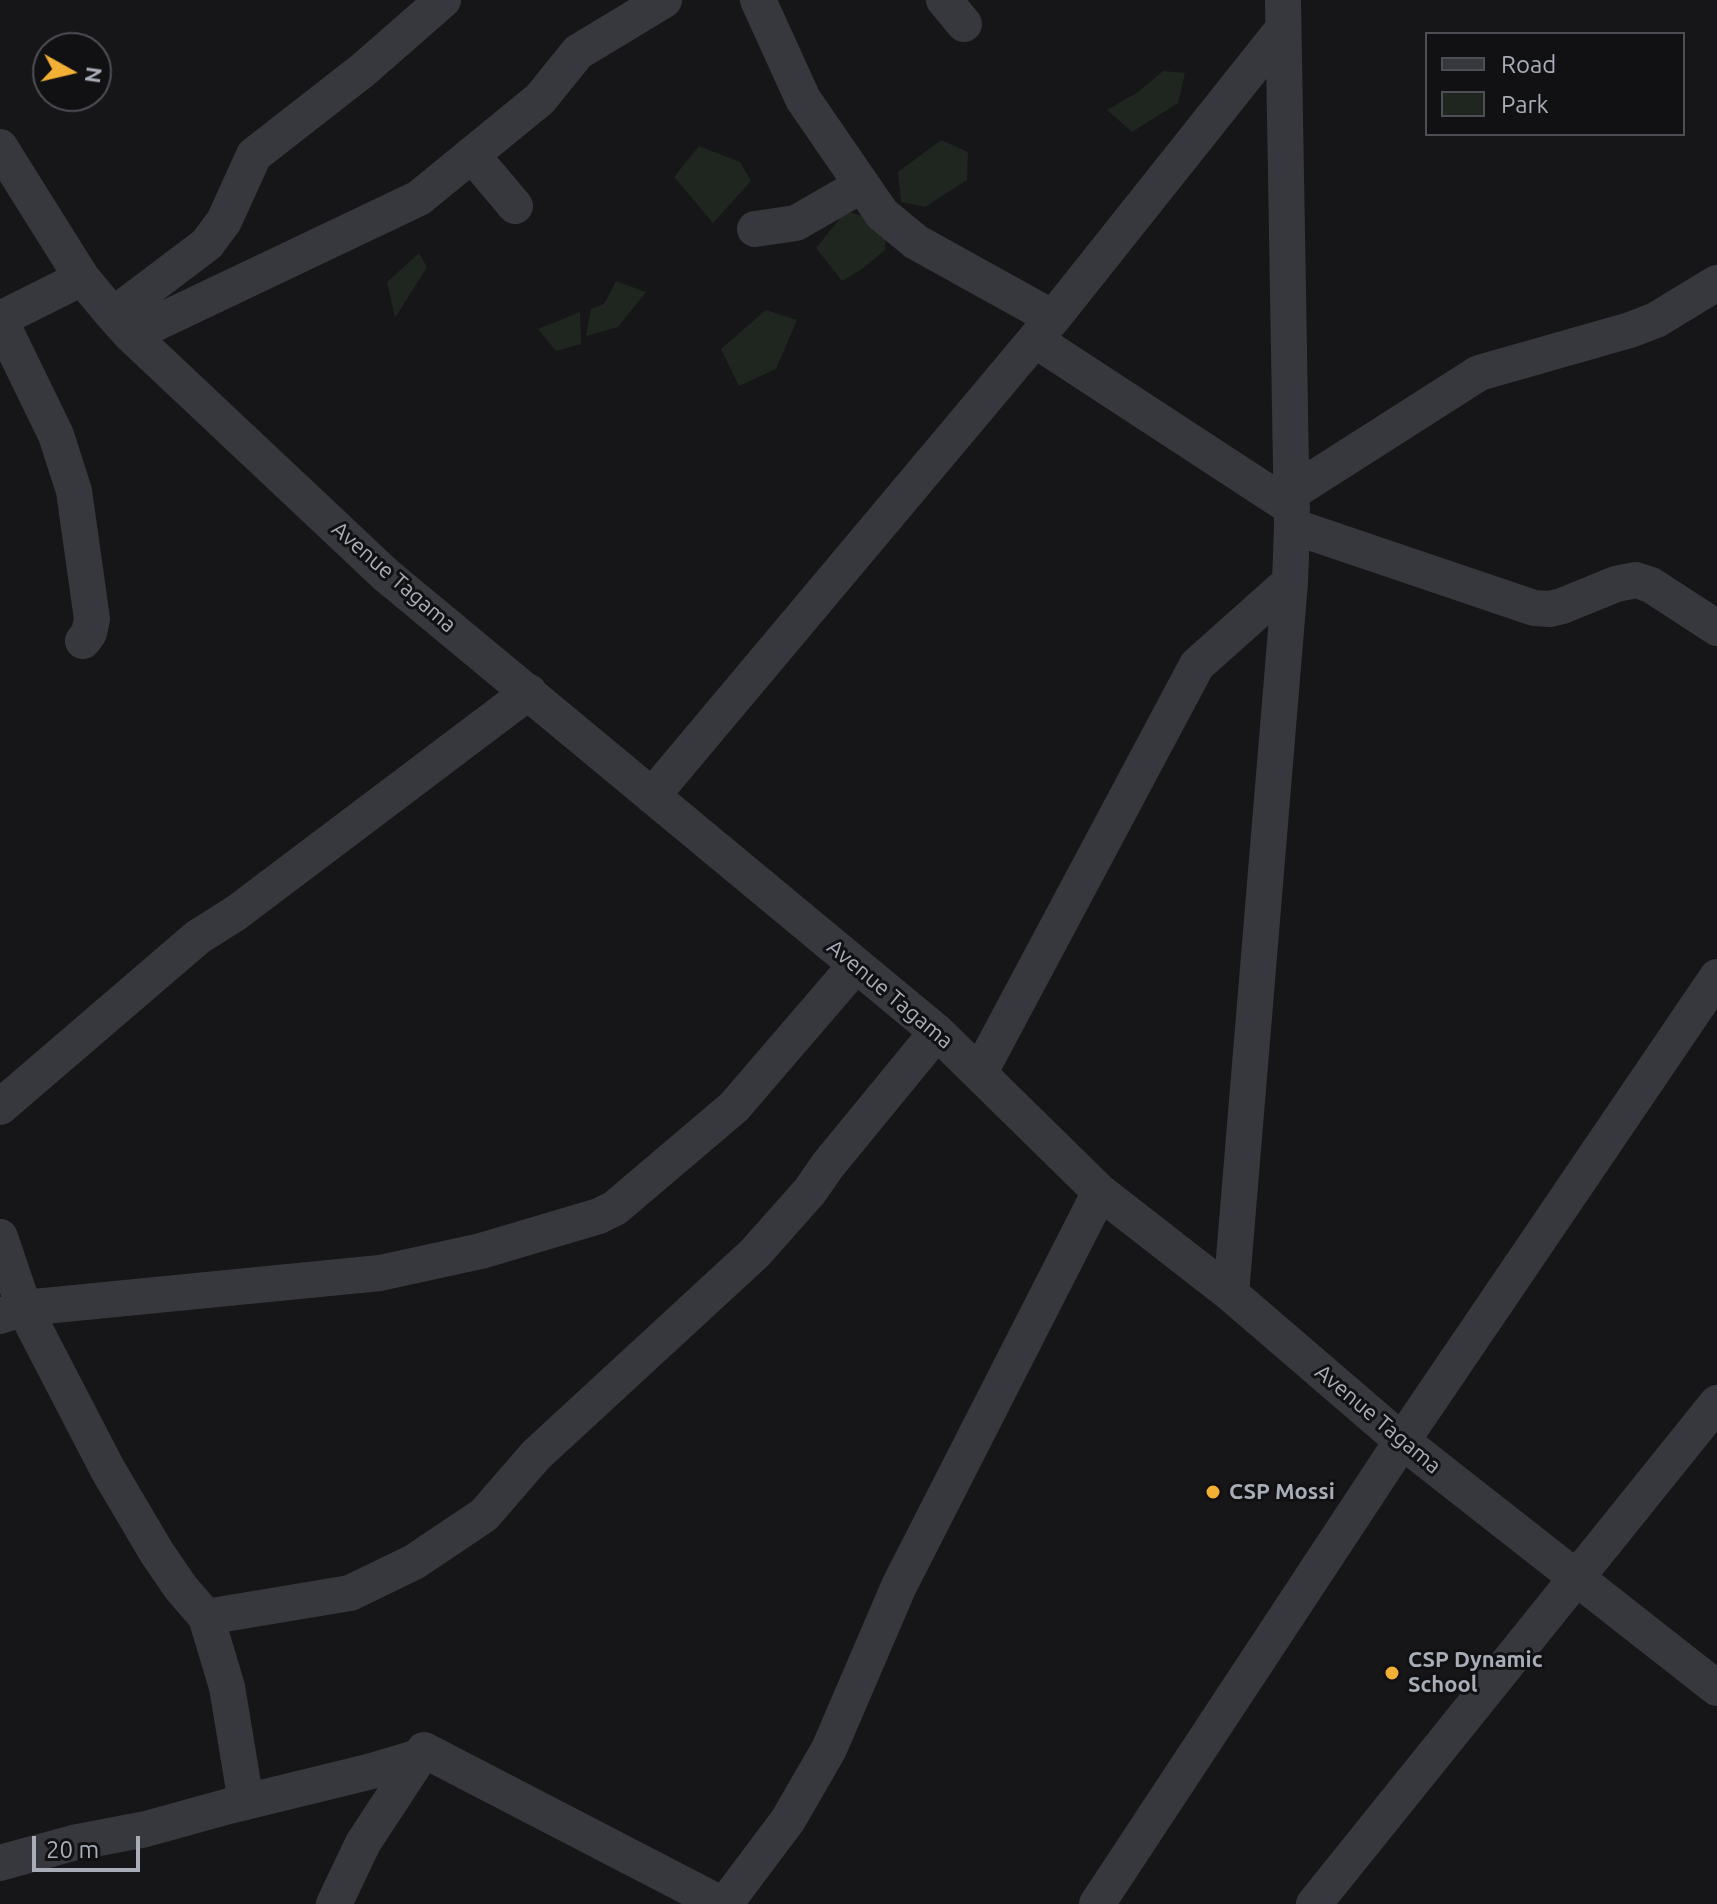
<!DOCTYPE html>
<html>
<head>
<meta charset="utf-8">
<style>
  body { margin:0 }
  #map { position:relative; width:1717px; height:1904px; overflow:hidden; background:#161618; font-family:Ubuntu,sans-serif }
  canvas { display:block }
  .legend { position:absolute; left:1425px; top:32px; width:260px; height:104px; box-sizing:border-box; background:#111113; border:2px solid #4d4f55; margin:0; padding:10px 14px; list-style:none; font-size:24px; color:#a8adb8 }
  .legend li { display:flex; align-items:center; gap:16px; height:40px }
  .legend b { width:40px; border:2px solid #4d4f55 }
  .north { position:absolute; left:32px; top:32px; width:80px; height:80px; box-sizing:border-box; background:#111113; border:2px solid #4d4f55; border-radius:50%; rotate:98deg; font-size:22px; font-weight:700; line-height:32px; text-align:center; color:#a8adb8 }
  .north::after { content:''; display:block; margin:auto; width:28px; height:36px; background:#f2b134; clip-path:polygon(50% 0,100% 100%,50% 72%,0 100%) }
  .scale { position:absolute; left:32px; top:1836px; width:108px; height:36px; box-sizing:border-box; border:4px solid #a8adb8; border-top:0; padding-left:10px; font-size:24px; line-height:28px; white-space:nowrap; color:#a8adb8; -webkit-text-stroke:6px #111113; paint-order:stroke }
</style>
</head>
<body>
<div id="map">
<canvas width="1717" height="1904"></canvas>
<ul class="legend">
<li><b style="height:10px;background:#37383d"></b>Road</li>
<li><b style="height:22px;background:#1e261f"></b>Park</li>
</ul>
<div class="north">N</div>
<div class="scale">20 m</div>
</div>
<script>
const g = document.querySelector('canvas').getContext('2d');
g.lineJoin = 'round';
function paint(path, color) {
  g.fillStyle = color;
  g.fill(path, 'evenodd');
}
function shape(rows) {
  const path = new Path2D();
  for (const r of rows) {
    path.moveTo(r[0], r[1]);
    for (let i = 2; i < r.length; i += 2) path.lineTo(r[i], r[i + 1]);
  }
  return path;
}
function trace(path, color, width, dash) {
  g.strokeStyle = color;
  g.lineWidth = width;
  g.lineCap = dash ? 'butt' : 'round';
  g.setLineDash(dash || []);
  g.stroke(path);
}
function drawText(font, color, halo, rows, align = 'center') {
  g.font = font + ' Ubuntu,sans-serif';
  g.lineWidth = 6;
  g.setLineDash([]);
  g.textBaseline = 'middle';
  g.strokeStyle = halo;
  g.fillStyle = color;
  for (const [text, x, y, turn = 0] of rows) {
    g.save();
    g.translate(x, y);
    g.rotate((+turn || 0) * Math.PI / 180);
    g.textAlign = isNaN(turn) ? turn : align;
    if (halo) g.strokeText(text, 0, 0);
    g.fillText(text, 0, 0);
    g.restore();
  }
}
const green = shape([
  [1163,71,1185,73,1178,103,1132,132,1107,110,1138,92],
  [941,140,968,152,967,180,925,207,901,202,898,172],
  [699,146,740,162,751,181,713,223,674,177],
  [846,211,887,224,885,250,862,269,842,281,816,248],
  [419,253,427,267,395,318,387,282],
  [616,281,646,292,618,327,586,336,591,309,604,304],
  [766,310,797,320,776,369,739,386,721,349],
  [580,312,581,344,556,351,538,329]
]);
const minor = shape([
  [758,0,803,99,882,214,916,242,1053,318],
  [944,0,964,24],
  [0,147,82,278,113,315,131,335,386,575,937,1032,1100,1192,1231,1294,1402,1441,1717,1688],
  [472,155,515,206],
  [755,229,796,223,862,185],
  [113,315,207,244,224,221,254,155,363,70,443,0],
  [0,319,82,278],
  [0,320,56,435,74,491,92,619,89,633,83,641],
  [131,335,419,198,540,99,578,52,664,0],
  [1035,340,1292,508],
  [1291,493,1479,373,1630,330,1656,320,1717,283],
  [1292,526,1534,608,1550,609,1562,606,1616,584,1636,580,1651,585,1717,628],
  [652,796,1053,318,1283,29],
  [980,1072,1197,665,1290,582],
  [0,1107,198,937,236,913,529,692],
  [0,1237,24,1308,108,1470,157,1553,181,1588,206,1617,350,1593,414,1562,484,1515,536,1455,755,1253,810,1191,828,1165,937,1032],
  [1231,1294,1290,582,1292,526,1283,0],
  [0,1316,24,1308,380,1273,481,1251,599,1216,615,1208,734,1107,856,965],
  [206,1617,227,1687,246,1802],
  [0,1863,73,1843,146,1829,229,1806,368,1772,419,1757],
  [334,1904,363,1843,424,1750,721,1904],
  [725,1904,788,1820,829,1749,899,1586,1100,1192],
  [1097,1904,1402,1441,1717,977],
  [1314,1904,1717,1403]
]);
const markers = [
  [1213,1492,8,"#f2b134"],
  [1392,1673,8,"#f2b134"]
];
const streetNames = [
  ["Avenue Tagama",394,577,41],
  ["Avenue Tagama",890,994,40],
  ["Avenue Tagama",1378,1419,40]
];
const poiNames = [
  ["CSP Mossi",1229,1492],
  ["CSP Dynamic",1408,1660],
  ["School",1408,1685]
];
paint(green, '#1e261f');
trace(minor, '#37383d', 36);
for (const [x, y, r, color] of markers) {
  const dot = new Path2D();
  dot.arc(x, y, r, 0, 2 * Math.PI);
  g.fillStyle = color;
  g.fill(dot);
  trace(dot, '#111113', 3);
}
drawText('22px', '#a8adb8', '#111113', streetNames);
drawText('bold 22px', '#a8adb8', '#111113', poiNames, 'left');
</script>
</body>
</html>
